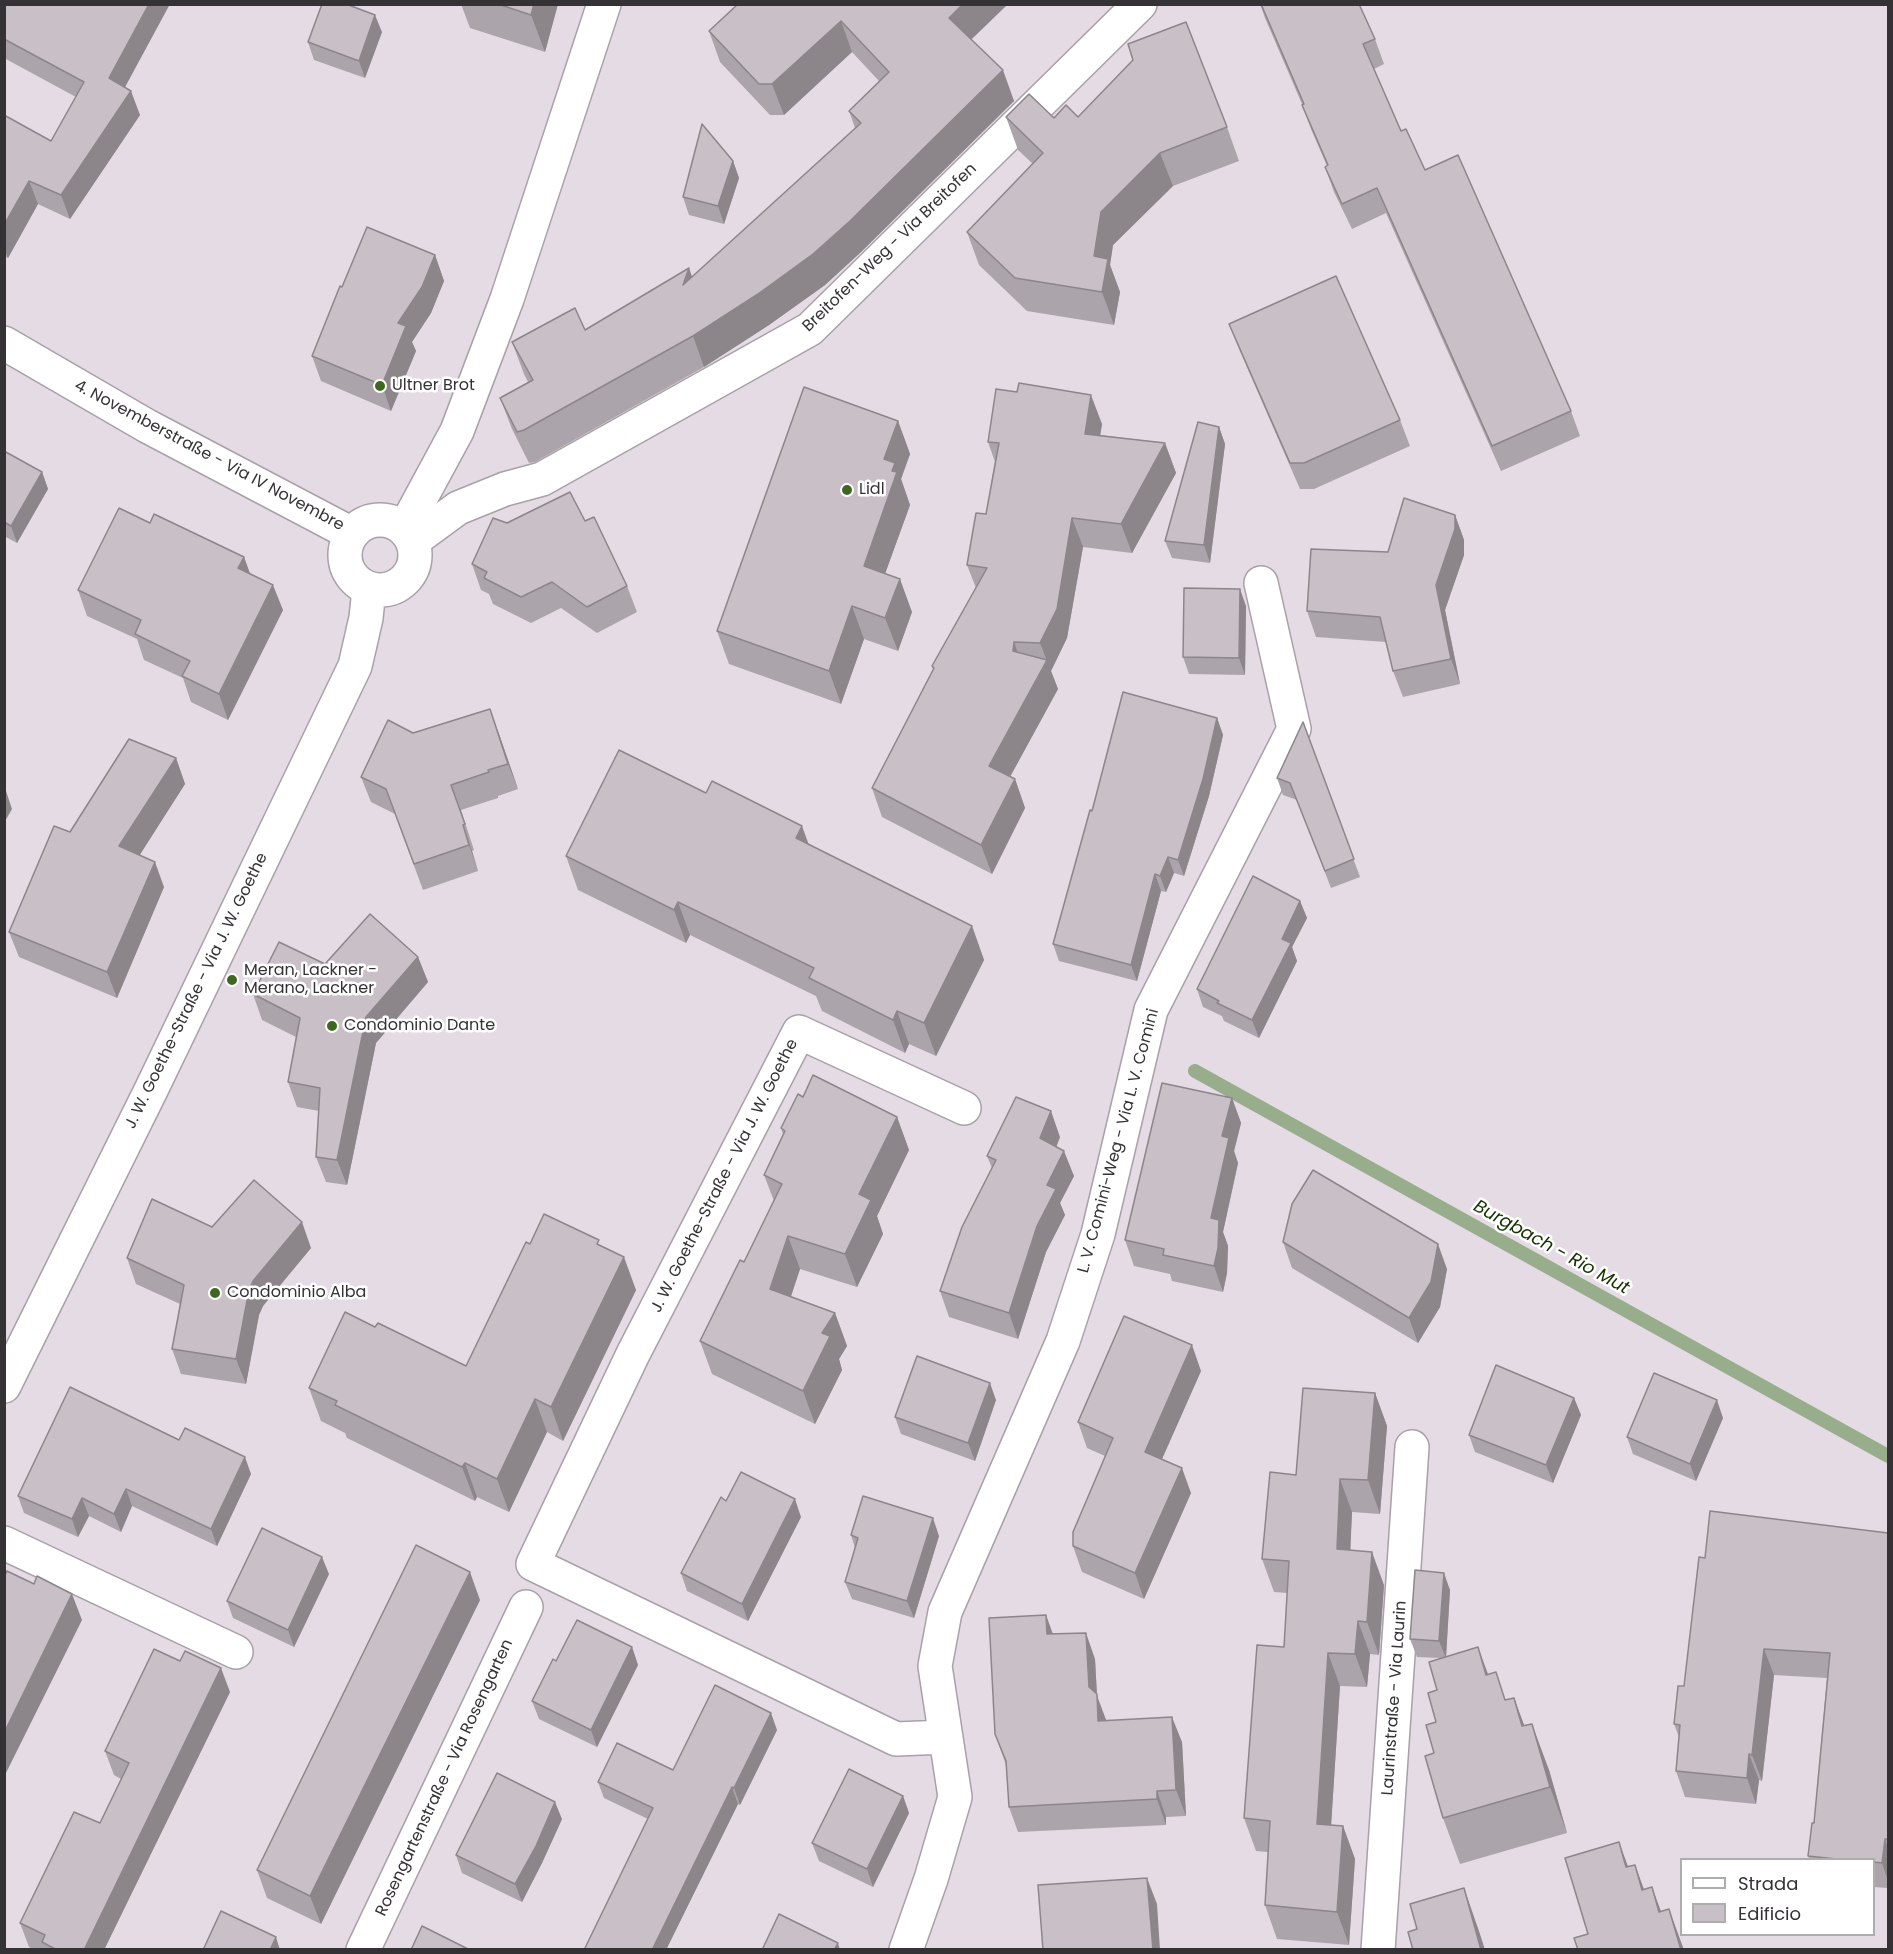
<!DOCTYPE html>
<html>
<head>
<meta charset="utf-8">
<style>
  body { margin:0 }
  #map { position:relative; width:1893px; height:1954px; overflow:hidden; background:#e4dbe4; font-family:Poppins,sans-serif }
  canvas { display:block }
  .frame { position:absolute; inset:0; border:6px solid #353235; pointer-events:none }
  .legend { position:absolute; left:1680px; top:1858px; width:195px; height:78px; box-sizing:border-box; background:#fff; border:2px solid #aeadae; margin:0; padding:8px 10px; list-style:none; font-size:18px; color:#353235 }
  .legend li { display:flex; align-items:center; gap:12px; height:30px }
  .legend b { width:30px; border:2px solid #aeadae }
</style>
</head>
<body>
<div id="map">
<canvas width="1893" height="1954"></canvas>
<div class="frame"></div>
<ul class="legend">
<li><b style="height:8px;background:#fff"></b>Strada</li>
<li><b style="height:16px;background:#c8bfc7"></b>Edificio</li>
</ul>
</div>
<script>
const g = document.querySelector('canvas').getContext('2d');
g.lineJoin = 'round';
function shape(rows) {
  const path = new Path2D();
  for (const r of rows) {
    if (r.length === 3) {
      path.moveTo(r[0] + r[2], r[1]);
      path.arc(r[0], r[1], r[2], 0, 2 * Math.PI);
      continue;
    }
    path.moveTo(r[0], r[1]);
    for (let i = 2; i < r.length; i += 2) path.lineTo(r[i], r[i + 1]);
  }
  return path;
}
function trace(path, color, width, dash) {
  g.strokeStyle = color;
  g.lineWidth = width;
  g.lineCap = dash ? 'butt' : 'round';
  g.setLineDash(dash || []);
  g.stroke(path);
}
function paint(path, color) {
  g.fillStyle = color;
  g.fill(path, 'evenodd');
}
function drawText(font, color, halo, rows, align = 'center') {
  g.font = font + ' Poppins,sans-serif';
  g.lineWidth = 5;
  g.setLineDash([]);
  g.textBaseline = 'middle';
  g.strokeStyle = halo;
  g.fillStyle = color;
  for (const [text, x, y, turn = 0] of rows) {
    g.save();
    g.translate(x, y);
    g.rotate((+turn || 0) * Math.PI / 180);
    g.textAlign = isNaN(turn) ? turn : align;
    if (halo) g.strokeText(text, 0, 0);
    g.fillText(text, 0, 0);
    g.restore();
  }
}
const stream = shape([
  [1195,1071,1888,1456]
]);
const minor = shape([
  [413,541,458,508,505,489,542,479,810,329,1140,4],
  [4,1543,236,1652],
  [946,1737,896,1739,533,1564,633,1354,799,1032,964,1108],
  [363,1950,526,1607],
  [906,1950,931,1879,955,1797,935,1666,945,1612,1063,1341,1098,1234,1151,1010,1294,729,1261,583],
  [1378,1950,1412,1447]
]);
const major = shape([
  [4,343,147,426,352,534],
  [380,555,35],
  [405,530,410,518,457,431,507,299,604,4],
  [4,1386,151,1090,355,666,366,618,369,589]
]);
const wall = shape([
  [4,4,125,87,140,115,70,219,38,204,8,258,4,256,4,115,51,141,76,97,4,58],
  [461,4,558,4,545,52,470,28],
  [738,4,1008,4,971,40,1014,101,861,252,825,285,769,325,704,367,535,462,529,463,512,429,500,398,528,382,524,374,512,342,585,330,692,277,855,128,849,111,879,81,852,52,784,115,770,115,720,62,709,31],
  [1260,4,1359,4,1375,39,1384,64,1374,69,1401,131,1425,170,1571,411,1580,436,1501,471,1386,213,1352,229,1334,192,1325,167,1327,166,1311,129,1302,105,1302,104,1265,18],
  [382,32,365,78,314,60,308,42],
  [1006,117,1078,117,1227,127,1239,161,1173,186,1113,245,1110,265,1120,292,1114,325,1027,311,979,265,967,232,1033,164,1018,150],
  [733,161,739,178,724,224,689,215,683,197],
  [435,255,444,281,431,313,412,342,416,351,391,411,321,381,312,356,342,287],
  [1229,324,1400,420,1410,446,1314,489,1300,489,1239,349],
  [898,421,910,454,901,479,910,505,885,573,912,612,898,651,864,639,841,704,729,664,717,631],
  [1102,424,1100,435,1165,443,1176,473,1132,553,1083,547,1067,638,1051,671,1058,689,1010,777,1015,779,1025,808,992,874,882,817,872,788,933,670,932,666,976,588,967,565,986,514,995,462,988,442],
  [1219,427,1225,444,1210,563,1172,558,1165,541],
  [4,451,42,472,48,489,17,543,4,536],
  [1455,515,1464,540,1464,555,1445,610,1460,684,1403,697,1393,671,1386,642,1316,637,1307,611,1388,552],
  [585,521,627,586,637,612,597,633,561,608,531,623,493,604,489,594,481,590,472,564,507,523],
  [150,523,244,557,250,574,283,610,228,720,191,702,183,678,144,660,137,639,87,616,78,590],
  [1246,606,1245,675,1189,674,1183,657],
  [1217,718,1223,735,1209,796,1184,876,1174,873,1166,892,1161,891,1137,981,1059,961,1053,944,1092,811],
  [1303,722,1360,877,1331,888,1297,800,1283,795,1277,778],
  [413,733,499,734,518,789,498,796,498,798,461,810,474,850,472,851,478,871,423,890,395,814,371,802,361,777],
  [176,758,185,784,139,855,164,887,117,998,19,957,9,932,70,832],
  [809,845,972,926,984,960,936,1056,909,1044,905,1053,822,1011,816,996,690,935,686,943,578,890,566,856],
  [1300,901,1307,918,1292,947,1297,961,1259,1038,1224,1021,1222,1016,1203,1007,1197,989],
  [418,957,428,982,376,1043,347,1185,326,1182,316,1157,319,1111,297,1107,288,1082,296,1037,262,1020,253,994,325,964],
  [803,1097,897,1117,909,1150,877,1216,883,1234,857,1287,800,1269,791,1297,835,1313,847,1346,839,1359,842,1370,815,1424,712,1374,700,1341,744,1262,774,1201,764,1175,783,1134,781,1128],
  [1232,1098,1241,1123,1234,1151,1238,1163,1223,1232,1228,1246,1227,1273,1223,1292,1172,1281,1170,1274,1134,1266,1125,1240],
  [1060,1137,1056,1147,1074,1176,1060,1203,1065,1215,1046,1252,1018,1339,949,1317,940,1291,992,1168,987,1156],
  [212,1227,311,1248,263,1306,259,1315,246,1384,181,1374,172,1349,180,1304,136,1284,127,1258],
  [1283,1242,1447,1269,1440,1307,1418,1343,1292,1268],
  [530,1244,601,1246,636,1290,563,1441,547,1432,509,1512,477,1497,475,1501,347,1438,345,1433,321,1421,309,1388,375,1327,466,1366],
  [1201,1371,1162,1459,1191,1493,1144,1599,1082,1572,1073,1546,1105,1456,1087,1448,1078,1422],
  [1375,1393,1387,1426,1380,1514,1352,1512,1350,1550,1384,1585,1379,1655,1370,1654,1367,1687,1340,1686,1331,1825,1343,1826,1355,1859,1349,1945,1277,1939,1265,1905,1268,1852,1256,1851,1244,1818,1284,1647,1287,1593,1274,1592,1262,1559],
  [1574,1398,1581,1415,1553,1483,1475,1452,1469,1435],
  [996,1400,975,1461,901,1434,895,1417],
  [1723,1418,1696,1481,1633,1454,1627,1437],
  [179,1440,251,1474,217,1546,132,1506,121,1532,89,1516,78,1537,24,1513,18,1496],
  [726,1501,801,1517,748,1621,687,1591,681,1573],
  [1888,1533,1888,1888,1874,1887,1874,1860,1810,1860,1808,1856,1814,1823,1827,1678,1774,1675,1762,1781,1759,1780,1756,1804,1685,1797,1676,1771,1679,1737,1674,1724,1684,1686],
  [851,1535,939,1536,914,1618,852,1599,845,1582,855,1548],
  [329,1574,294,1647,233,1618,227,1601],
  [1450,1590,1446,1656,1489,1675,1506,1700,1514,1698,1524,1725,1549,1770,1567,1833,1460,1864,1443,1818,1434,1753,1437,1690,1441,1658,1417,1657,1410,1639],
  [480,1600,321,1924,267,1898,257,1870],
  [1046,1615,1053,1634,1095,1659,1097,1696,1106,1720,1182,1742,1186,1816,1166,1817,1166,1825,1018,1832,1009,1807,1006,1765,995,1734],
  [632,1647,638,1665,597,1747,539,1719,532,1701,556,1661],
  [230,1692,104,1950,35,1950,29,1947,20,1923,100,1823,121,1779,114,1775,105,1751],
  [777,1730,740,1805,738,1804,666,1950,584,1950,648,1819,604,1798,598,1782,673,1770],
  [903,1796,909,1813,873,1887,819,1861,812,1843],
  [562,1819,542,1863,522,1902,462,1873,456,1855]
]);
const shadedWall = shape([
  [149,4,170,4,117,102,109,78],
  [534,4,558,4,545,52,531,15],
  [963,4,1008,4,960,50,949,18],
  [375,15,382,32,365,78,359,61],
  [841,21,852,52,784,115,772,84],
  [1003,70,1014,101,861,252,825,285,769,325,704,367,693,336],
  [131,91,140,115,70,219,61,195],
  [1160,153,1173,186,1113,245,1110,265,1120,292,1114,325,1102,292,1094,256,1101,212],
  [733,161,739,178,724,224,718,206],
  [29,181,38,204,8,258,4,248,4,225],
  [435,255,444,281,431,313,412,342,416,351,391,411,382,385,398,323],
  [689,268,700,299,683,285],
  [1091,395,1102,424,1096,463,1085,434],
  [898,421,910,454,901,479,910,505,876,599,864,566,884,459],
  [1219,427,1225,444,1210,563,1204,545],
  [1165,443,1176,473,1132,553,1121,524],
  [42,472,48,489,17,543,11,526],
  [1455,515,1464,540,1464,555,1445,610,1460,684,1451,659,1436,585],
  [1072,518,1083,547,1067,638,1051,671,1058,689,1000,795,989,766,1047,661,1040,643],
  [244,557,253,582,238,568],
  [900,579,912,612,898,651,885,618],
  [273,585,283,610,228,720,219,694],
  [1240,589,1246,606,1245,675,1239,658],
  [852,606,864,639,841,704,829,671],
  [1014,642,1025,672,1013,651],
  [490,709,499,734,518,789,508,764],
  [1217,718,1223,735,1209,796,1184,876,1178,860],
  [176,758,185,784,129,872,119,846],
  [1015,779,1025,808,992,874,981,845],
  [6,791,12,809,4,823,4,794],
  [463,825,472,851,478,871,469,845],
  [802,826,814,859,796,838],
  [1168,857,1174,873,1166,892,1160,876],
  [155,862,164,887,117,998,107,972],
  [1155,874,1161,891,1137,981,1131,965],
  [1300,901,1307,918,1292,947,1297,961,1259,1038,1252,1020,1282,939],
  [678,902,690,935,686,943,674,910],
  [972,926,984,960,936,1056,924,1023],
  [418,957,428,982,376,1043,347,1185,337,1160,366,1017],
  [897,1011,909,1044,905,1053,893,1020],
  [1232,1098,1241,1123,1234,1151,1238,1163,1223,1232,1228,1246,1227,1273,1223,1292,1214,1266,1211,1218,1222,1136],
  [1051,1111,1060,1137,1050,1164,1040,1138],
  [897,1117,909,1150,877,1216,883,1234,857,1287,845,1254,859,1194],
  [1064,1151,1074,1176,1060,1203,1065,1215,1046,1252,1018,1339,1009,1313,1047,1185],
  [302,1222,311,1248,263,1306,259,1315,246,1384,236,1359,249,1290,253,1281],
  [788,1236,800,1269,782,1322,770,1289],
  [1438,1244,1447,1269,1440,1307,1418,1343,1409,1318],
  [624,1257,636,1290,563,1441,551,1407],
  [835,1313,847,1346,839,1359,842,1370,815,1424,803,1391,822,1333],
  [1192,1345,1201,1371,1154,1477,1145,1452],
  [990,1383,996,1400,975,1461,968,1443],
  [1375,1393,1387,1426,1380,1514,1368,1480],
  [1574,1398,1581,1415,1553,1483,1546,1465],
  [535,1399,547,1432,509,1512,497,1479],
  [1717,1400,1723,1418,1696,1481,1690,1464],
  [245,1457,251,1474,217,1546,211,1529],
  [465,1463,477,1497,475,1501,462,1467],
  [1182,1468,1191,1493,1144,1599,1135,1573],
  [1340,1479,1352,1512,1349,1582,1337,1549],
  [126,1489,132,1506,121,1532,114,1514],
  [82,1498,89,1516,78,1537,72,1519],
  [795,1499,801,1517,748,1621,742,1604],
  [933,1518,939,1536,914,1618,907,1601],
  [1372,1552,1384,1585,1379,1655,1367,1622],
  [322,1557,329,1574,294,1647,288,1630],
  [470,1572,480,1600,321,1924,310,1896],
  [1444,1573,1450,1590,1446,1658,1439,1641],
  [72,1594,82,1620,4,1777,4,1733],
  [1046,1615,1055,1641,1047,1634],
  [1358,1621,1370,1654,1367,1687,1355,1654],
  [1086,1633,1095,1659,1097,1696,1106,1720,1098,1721,1089,1687],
  [632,1647,638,1665,597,1747,591,1730],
  [1478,1647,1495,1693,1486,1675],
  [1764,1649,1774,1675,1762,1781,1752,1755],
  [1328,1653,1340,1686,1329,1858,1317,1824],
  [221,1668,230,1692,104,1950,84,1950],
  [1514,1698,1531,1744,1522,1726],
  [771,1713,777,1730,740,1805,734,1788],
  [1172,1717,1182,1742,1186,1816,1176,1790],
  [1532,1724,1549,1770,1567,1833,1550,1787],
  [1749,1754,1759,1780,1756,1804,1747,1778],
  [732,1787,738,1804,666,1950,652,1950],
  [1157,1791,1166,1817,1166,1825,1157,1799],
  [903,1796,909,1813,873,1887,867,1869],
  [555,1802,562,1819,542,1863,522,1902,515,1884],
  [1343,1826,1355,1859,1349,1945,1337,1912],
  [1885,1839,1888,1849,1888,1881,1882,1863],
  [1619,1842,1636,1888,1626,1867],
  [1635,1865,1652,1911,1642,1890],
  [1147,1878,1157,1904,1160,1950,1153,1950],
  [1652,1887,1669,1933,1659,1912],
  [1464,1888,1480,1934,1485,1950,1481,1950],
  [1669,1909,1684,1950,1681,1950],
  [276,1937,280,1950,270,1950],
  [838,1943,840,1950,834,1950]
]);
const building = shape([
  [4,4,149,4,109,78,131,91,61,195,29,181,4,225,4,115,51,141,84,82,4,39,4,4],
  [322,4,346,4,375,15,359,61,308,42,322,4],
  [498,4,534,4,531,15,498,4],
  [738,4,963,4,949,18,1003,70,850,221,813,254,758,294,693,336,524,430,517,432,500,398,533,380,512,342,575,308,585,330,689,268,683,285,861,123,849,111,889,72,841,21,772,84,759,84,709,31,738,4],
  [1261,4,1359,4,1375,39,1363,44,1401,131,1406,129,1425,170,1458,155,1571,411,1492,446,1377,188,1342,204,1325,167,1328,165,1302,105,1304,104,1261,4],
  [1186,22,1227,127,1160,153,1101,212,1094,256,1108,259,1102,292,1015,278,967,232,1043,153,1006,117,1029,94,1054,118,1066,105,1078,117,1133,60,1128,44,1186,22],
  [702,124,733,161,718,206,683,197,702,124],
  [367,227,435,255,422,287,398,323,406,326,382,385,312,356,340,286,342,287,367,227],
  [1336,276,1400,420,1304,463,1290,463,1229,324,1336,276],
  [1019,383,1091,395,1085,434,1165,443,1121,524,1072,518,1057,609,1040,643,1014,642,1013,651,1047,660,989,766,1015,779,981,845,872,788,934,668,932,666,987,568,967,565,976,513,986,514,999,443,988,442,996,389,1017,392,1019,383],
  [804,387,898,421,884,459,895,463,892,471,897,472,864,566,900,579,885,618,852,606,829,671,717,631,804,387],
  [1198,422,1219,427,1204,545,1165,541,1198,422],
  [4,451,42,472,11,526,4,522,4,451],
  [570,492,585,521,594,517,627,586,587,607,552,582,521,597,484,578,487,572,472,564,493,518,507,523,570,492],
  [1404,498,1455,515,1455,529,1436,585,1451,659,1393,671,1380,617,1307,611,1311,549,1388,552,1404,498],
  [119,508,150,523,154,514,244,557,238,568,273,585,219,694,182,676,190,661,135,634,141,620,78,590,119,508],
  [1184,588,1240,589,1239,658,1183,657,1184,588],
  [1123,692,1217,718,1203,779,1178,860,1168,857,1160,876,1155,874,1131,965,1053,944,1090,810,1092,811,1123,692],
  [490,709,508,764,488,770,489,772,451,785,465,824,463,825,469,845,414,864,386,789,361,777,388,720,413,733,490,709],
  [1303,722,1354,859,1325,871,1290,783,1277,778,1303,722],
  [129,739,176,758,119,846,155,862,107,972,9,932,54,826,70,832,129,739],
  [619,750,706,793,712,781,802,826,796,838,972,926,924,1023,897,1011,893,1020,809,978,814,968,678,902,674,910,566,856,619,750],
  [1253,876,1300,901,1282,939,1291,943,1252,1020,1217,1003,1219,1001,1197,989,1253,876],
  [370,914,418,957,366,1017,337,1160,316,1157,320,1088,288,1082,300,1018,253,994,279,942,325,964,370,914],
  [813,1075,897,1117,859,1194,871,1200,845,1254,788,1236,770,1289,835,1313,822,1333,830,1336,803,1391,700,1341,740,1260,744,1262,782,1184,764,1175,785,1131,781,1128,798,1094,803,1097,813,1075],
  [1162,1083,1232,1098,1222,1136,1229,1138,1211,1218,1219,1220,1218,1248,1214,1266,1163,1255,1164,1249,1125,1240,1162,1083],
  [1016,1097,1051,1111,1040,1138,1064,1151,1047,1185,1056,1189,1037,1226,1009,1313,940,1291,962,1227,996,1160,987,1156,1016,1097],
  [1313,1170,1438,1244,1431,1282,1409,1318,1283,1242,1292,1204,1313,1170],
  [254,1180,302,1222,253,1281,249,1290,236,1359,172,1349,184,1285,127,1258,152,1199,212,1227,254,1180],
  [544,1214,599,1240,597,1244,624,1257,551,1407,535,1399,497,1479,465,1463,462,1467,335,1405,337,1401,309,1388,345,1312,375,1327,378,1323,466,1366,526,1242,530,1244,544,1214],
  [1124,1316,1192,1345,1145,1452,1182,1468,1135,1573,1073,1546,1073,1532,1113,1438,1078,1422,1124,1316],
  [917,1356,990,1383,968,1443,895,1417,917,1356],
  [1496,1365,1574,1398,1546,1465,1469,1435,1496,1365],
  [1654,1373,1717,1400,1690,1464,1627,1437,1654,1373],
  [70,1387,179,1440,185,1428,245,1457,211,1529,126,1489,114,1514,82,1498,72,1519,18,1496,70,1387],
  [1303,1388,1375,1393,1368,1480,1340,1479,1337,1549,1372,1552,1367,1622,1358,1621,1355,1654,1328,1653,1317,1824,1343,1826,1337,1912,1265,1905,1270,1821,1244,1818,1257,1645,1284,1647,1289,1561,1262,1559,1270,1472,1296,1475,1303,1388],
  [741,1472,795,1499,742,1604,681,1573,721,1497,726,1501,741,1472],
  [863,1496,933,1518,907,1601,845,1582,858,1538,851,1535,863,1496],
  [1710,1511,1888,1533,1888,1839,1885,1839,1882,1863,1874,1862,1874,1860,1846,1860,1808,1856,1812,1823,1814,1823,1830,1653,1764,1649,1752,1755,1749,1754,1747,1778,1676,1771,1680,1725,1674,1724,1678,1686,1684,1686,1699,1557,1705,1558,1710,1511],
  [262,1528,322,1557,288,1630,227,1601,262,1528],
  [416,1545,470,1572,310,1896,257,1870,416,1545],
  [1415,1570,1444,1573,1439,1641,1410,1639,1415,1570],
  [7,1571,34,1584,37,1576,72,1594,4,1733,4,1576,7,1571],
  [1046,1615,1047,1634,1086,1633,1089,1687,1097,1694,1098,1721,1172,1717,1176,1790,1157,1791,1157,1799,1009,1807,1006,1761,995,1734,989,1618,1046,1615],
  [577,1620,632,1647,591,1730,532,1701,553,1659,556,1661,577,1620],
  [1478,1647,1486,1675,1496,1672,1505,1700,1514,1698,1522,1726,1532,1724,1550,1787,1443,1818,1425,1756,1434,1753,1426,1725,1436,1722,1428,1693,1437,1690,1429,1662,1478,1647],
  [154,1649,180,1661,185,1651,221,1668,84,1950,57,1950,42,1942,45,1935,20,1923,74,1812,100,1823,129,1763,105,1751,154,1649],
  [715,1685,771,1713,734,1788,732,1787,652,1950,584,1950,653,1808,598,1782,617,1743,673,1770,715,1685],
  [849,1769,903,1796,867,1869,812,1843,849,1769],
  [497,1773,555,1802,536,1846,515,1884,456,1855,497,1773],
  [1619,1842,1626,1867,1635,1865,1642,1890,1652,1887,1659,1912,1669,1909,1681,1950,1578,1950,1574,1938,1588,1934,1565,1858,1619,1842],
  [1147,1878,1153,1950,1043,1950,1038,1885,1147,1878],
  [1464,1888,1481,1950,1413,1950,1408,1932,1417,1929,1410,1904,1464,1888],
  [221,1911,276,1937,270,1950,203,1950,221,1911],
  [779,1914,838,1943,834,1950,762,1950,779,1914],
  [422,1926,470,1950,411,1950,422,1926]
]);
const markers = [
  [380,386,6,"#406722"],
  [847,490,6,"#406722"],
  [232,980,6,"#406722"],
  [332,1026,6,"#406722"],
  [215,1293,6,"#406722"]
];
const streetNames = [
  ["Breitofen-Weg - Via Breitofen",890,248,-44],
  ["4. Novemberstraße - Via IV Novembre",209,456,28],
  ["J. W. Goethe-Straße - Via J. W. Goethe",197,991,-64],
  ["L. V. Comini-Weg - Via L. V. Comini",1119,1141,-75],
  ["J. W. Goethe-Straße - Via J. W. Goethe",725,1176,-63],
  ["Laurinstraße - Via Laurin",1395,1698,-86],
  ["Rosengartenstraße - Via Rosengarten",445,1778,-65]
];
const poiNames = [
  ["Ultner Brot",392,386],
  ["Lidl",859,490],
  ["Meran, Lackner -",244,971],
  ["Merano, Lackner",244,989],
  ["Condominio Dante",344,1026],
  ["Condominio Alba",227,1293]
];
const waterNames = [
  ["Burgbach - Rio Mut",1551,1248,29]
];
trace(stream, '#98ad8c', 14);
trace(minor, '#a9a0a8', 36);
trace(major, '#a9a0a8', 36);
trace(minor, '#fff', 33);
trace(major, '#fff', 33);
paint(wall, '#aca4ab');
paint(shadedWall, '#8c868b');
paint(building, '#c8bfc7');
trace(building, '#8c868b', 1.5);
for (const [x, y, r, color] of markers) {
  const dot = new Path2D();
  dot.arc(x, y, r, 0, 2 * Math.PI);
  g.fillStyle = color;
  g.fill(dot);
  trace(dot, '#fff', 2);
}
drawText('16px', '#353235', '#fff', streetNames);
drawText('16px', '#353235', '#fff', poiNames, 'left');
drawText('italic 18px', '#163100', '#fff', waterNames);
</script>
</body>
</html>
